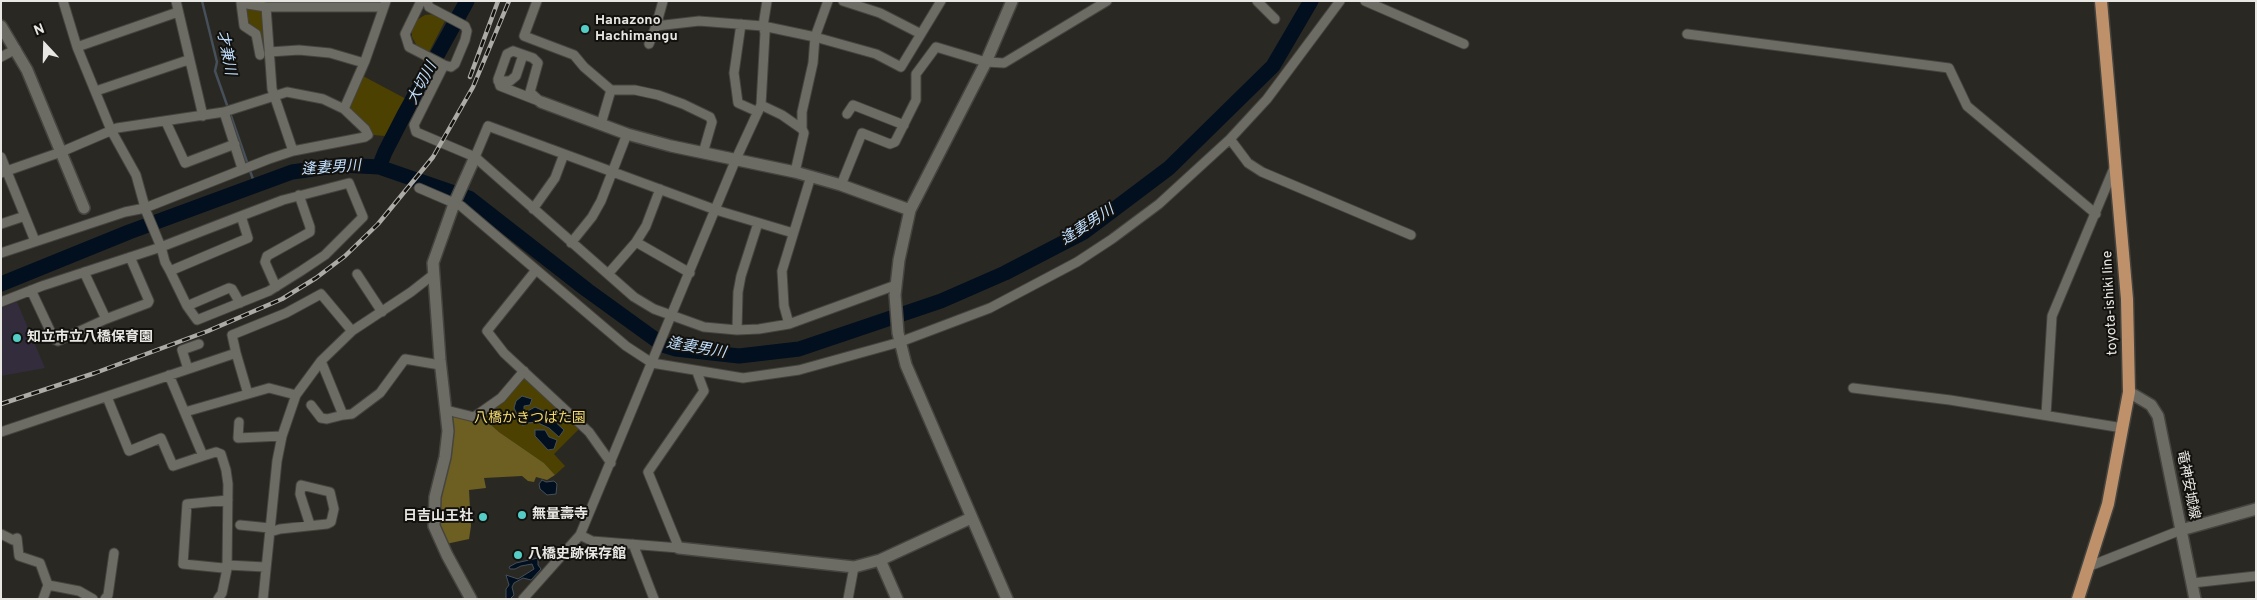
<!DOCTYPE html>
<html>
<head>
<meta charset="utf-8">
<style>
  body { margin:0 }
  #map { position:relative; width:2257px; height:600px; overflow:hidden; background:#2a2822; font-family:Overpass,sans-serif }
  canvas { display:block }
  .frame { position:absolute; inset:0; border:2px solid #e8e7e3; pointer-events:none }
  .north { position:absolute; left:20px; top:20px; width:50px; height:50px; -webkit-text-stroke:4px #12110e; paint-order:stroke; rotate:339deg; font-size:14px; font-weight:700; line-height:20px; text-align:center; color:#e8e7e3 }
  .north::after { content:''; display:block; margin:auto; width:18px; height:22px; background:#e8e7e3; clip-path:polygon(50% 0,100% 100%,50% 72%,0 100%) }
</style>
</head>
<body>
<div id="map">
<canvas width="2257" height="600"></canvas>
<div class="frame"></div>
<div class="north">N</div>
</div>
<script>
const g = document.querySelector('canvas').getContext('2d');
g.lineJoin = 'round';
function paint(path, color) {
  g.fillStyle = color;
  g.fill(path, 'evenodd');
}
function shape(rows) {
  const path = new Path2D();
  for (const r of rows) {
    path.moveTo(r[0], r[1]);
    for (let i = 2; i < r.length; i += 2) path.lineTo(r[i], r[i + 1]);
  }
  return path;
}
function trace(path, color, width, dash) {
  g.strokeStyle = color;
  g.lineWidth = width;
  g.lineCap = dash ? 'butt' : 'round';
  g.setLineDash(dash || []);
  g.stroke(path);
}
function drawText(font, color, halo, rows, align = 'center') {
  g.font = font + ' Overpass,"Noto Sans JP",sans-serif';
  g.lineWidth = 4;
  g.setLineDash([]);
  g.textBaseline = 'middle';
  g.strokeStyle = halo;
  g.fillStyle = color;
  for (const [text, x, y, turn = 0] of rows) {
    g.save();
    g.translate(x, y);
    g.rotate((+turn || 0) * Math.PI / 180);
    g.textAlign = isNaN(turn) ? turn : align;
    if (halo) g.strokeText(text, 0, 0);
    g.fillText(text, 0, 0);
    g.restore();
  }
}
const education = shape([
  [17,302,45,368,1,376,1,308]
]);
const green = shape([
  [243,5,264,9,266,54,262,54,258,34,246,25],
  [434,14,445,21,429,52,417,46,412,37,412,26,415,21,425,15],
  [363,76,408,100,385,136,373,135,369,127,347,108],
  [520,378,526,378,581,427,554,454,565,466,555,475,544,463,499,432,481,416]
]);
const forest = shape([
  [452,414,481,416,499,432,544,463,555,475,547,480,536,477,534,482,528,481,522,476,484,478,486,488,469,490,471,526,469,539,446,544,439,523,439,501]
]);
const water = shape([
  [522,396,532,399,530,405,524,406,524,413,535,407,548,413,551,418,564,430,559,437,549,428,536,422,527,423,523,426,514,408,516,401,522,396],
  [535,430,545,430,549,437,557,440,554,449,548,450,535,436,535,430],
  [542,480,546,482,554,481,557,484,556,494,547,495,540,489,539,484,542,480],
  [538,558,538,565,541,569,531,580,523,578,514,583,512,587,514,595,510,599,506,599,506,589,509,585,506,575,518,579,534,569,532,564,521,566,515,569,510,569,509,567,516,563,538,558]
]);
const stream = shape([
  [202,1,217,62,215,71,228,108],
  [231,116,247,162],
  [250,171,253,179,252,186]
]);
const river = shape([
  [379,167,385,152,404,115,467,1],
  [1,284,129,232,292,172,342,165,379,167,469,198,587,290,663,345,676,349,739,356,799,349,941,301,1005,273,1084,232,1169,168,1273,66,1311,1]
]);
const minor = shape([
  [176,1,203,116],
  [421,1,405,34,409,47,444,65,451,67,455,64,465,40,467,31,465,26,429,7,427,1],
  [537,1,524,36,574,55,584,67,611,90,635,90,658,95,683,104,710,117,712,122,703,153],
  [843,1,880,13,921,34],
  [1257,1,1275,19],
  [1365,1,1464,44],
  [266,7,272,89,293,151],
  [741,24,734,73,738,103,758,112],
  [656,26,663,1],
  [1687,34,1949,68,1967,106,2096,214],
  [649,44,656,26,699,21,763,26,815,37,876,54,901,67,941,1],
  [77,47,178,12],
  [513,51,533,58,538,63,530,92,541,102,500,86,498,79,507,54,513,51],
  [269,52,299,50,330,53,364,63],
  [260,55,256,34,244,26,241,3,266,7,384,7],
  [1,57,16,49],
  [444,65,414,125,416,132,475,157,634,297,654,309,704,327,737,330,759,329,789,324,896,285],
  [498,81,510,81,516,76,523,55],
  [96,91,188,60],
  [761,105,782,115,802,129,804,133,795,172],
  [344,109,365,61,386,1],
  [224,112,242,168],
  [847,114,853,105,904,125],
  [166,122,185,163,235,144],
  [601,124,611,90],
  [802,129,802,112,813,63,815,37,828,1],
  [1230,139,1248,163,1262,172,1411,235],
  [1,157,35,241],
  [475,157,488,126,716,210,793,233],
  [1,173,61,152,117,128,224,112,287,92,323,99,344,109,365,129,368,135,365,137,293,151,269,159,145,208,125,212,1,253],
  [841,185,862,133,890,144,895,142,916,100,916,74,936,47,986,62,1004,63,1107,1],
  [419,188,461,206,626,346,652,363,743,378,799,370,900,342,990,308,1077,262,1112,239,1159,204,1230,139,1267,99,1340,1],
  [533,209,555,178,564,154],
  [1,224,25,216],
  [636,242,690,273],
  [571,243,592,217,601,201,627,134],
  [536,270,487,331,504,353,589,432,611,463],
  [170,271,187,306,197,320,269,291,301,271,325,255,363,217,349,183,283,200,241,216],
  [84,272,106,319],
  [357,274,382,312],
  [608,274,636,242,646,226,660,189],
  [276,287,265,262,267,256,310,232,310,227,299,195],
  [31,290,54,339,58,341,106,319,148,303,149,301,130,257],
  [1,302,42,286,161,247,241,216,248,238,170,271,165,262,161,247,146,211,136,175,111,130,77,47,63,1],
  [187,306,229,288,232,289,240,303],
  [789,324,784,306,782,271,811,176],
  [737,330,738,292,741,276,758,223],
  [188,369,182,350,199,344],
  [169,375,203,456,216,452,221,454,226,470,228,484,227,569,222,593,218,599],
  [1853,388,1950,400,2123,428],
  [248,394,269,388,296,395],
  [107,397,129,451,161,438,173,466,203,456],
  [311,405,321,418,327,419,343,415,321,361],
  [446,410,474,417,501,398,524,371],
  [185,412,248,394,236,353],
  [343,415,352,414,380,393,405,359,440,365],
  [2046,415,2052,316,2114,168],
  [239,422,238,438,282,436],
  [1,432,236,353,232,335,286,313,321,294,352,331],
  [228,500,187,504,183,564,223,568,227,565,265,567],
  [240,525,270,528],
  [270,532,280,529,327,524,331,522,334,509,330,492,301,485,300,494,310,525],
  [1,534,13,540,17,538,19,556,40,563,48,585],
  [580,535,592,541,679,548,648,472,704,391,697,372],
  [633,544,654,599],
  [2090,566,2181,530],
  [2192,583,2256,576],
  [43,599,48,585,79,591,93,599],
  [105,599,108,595,114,553],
  [263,599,277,461,282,436,296,395,321,361,352,331,411,292,434,274],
  [523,599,580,535,736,159,761,105,765,33,763,26,767,1],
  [848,599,854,567]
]);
const tertiary = shape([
  [1,26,27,70,84,208],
  [541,102,627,134,671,146,795,172,841,185,910,210],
  [2129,392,2151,405,2158,416,2195,599],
  [2181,530,2256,509],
  [679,548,854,567,880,560,971,518],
  [880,560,897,599],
  [471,599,447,555,434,526,435,497,445,457,448,431,440,360,433,263,454,204,475,157],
  [1007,599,906,365,898,333,895,295,899,260,910,210,986,62,1012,1]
]);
const primary = shape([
  [2078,599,2108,504,2129,392,2127,299,2101,1]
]);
const rail = shape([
  [470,77,498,1],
  [1,404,95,373,208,331,282,299,316,278,345,256,378,224,433,157,473,87,509,1]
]);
const markers = [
  [585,29,5,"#54cdc7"],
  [17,338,5,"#54cdc7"],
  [522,515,5,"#54cdc7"],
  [483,517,5,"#54cdc7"],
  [518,555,5,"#54cdc7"]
];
const poiNames = [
  ["Hanazono",595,21],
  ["Hachimangu",595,37],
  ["知立市立八橋保育園",27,338],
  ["無量壽寺",532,515],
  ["日吉山王社",473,517,"right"],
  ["八橋史跡保存館",528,555]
];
const streetNames = [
  ["toyota-ishiki line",2111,303,-93],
  ["竜神安城線",2187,485,79]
];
const parkNames = [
  ["八橋かきつばた園",530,419]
];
const waterNames = [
  ["才兼川",225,53,79],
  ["大切川",423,84,-62],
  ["逢妻男川",331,169,-4],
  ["逢妻男川",1088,226,-33],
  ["逢妻男川",696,349,10]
];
paint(education, '#332c3c');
paint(green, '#4d4101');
paint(forest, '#6c5f21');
paint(water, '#010f1f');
trace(water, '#46505a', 1);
trace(stream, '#46505a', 2.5);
trace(river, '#010f1f', 15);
trace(minor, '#45443f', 11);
trace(tertiary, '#45443f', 14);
trace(primary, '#45443f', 15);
trace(minor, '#6d6c64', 9);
trace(tertiary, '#6d6c64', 11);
trace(primary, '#be916b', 12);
trace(rail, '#acaba6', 4.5);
trace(rail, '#12110e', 2.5, [8]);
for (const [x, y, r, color] of markers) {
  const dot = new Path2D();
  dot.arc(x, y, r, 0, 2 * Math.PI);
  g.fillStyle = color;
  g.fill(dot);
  trace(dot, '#12110e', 2);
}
drawText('bold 14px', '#e8e7e3', '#12110e', poiNames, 'left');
drawText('14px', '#e8e7e3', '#12110e', streetNames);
drawText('14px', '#f1d96a', '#12110e', parkNames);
drawText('italic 15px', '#bfddfc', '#12110e', waterNames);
</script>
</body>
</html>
